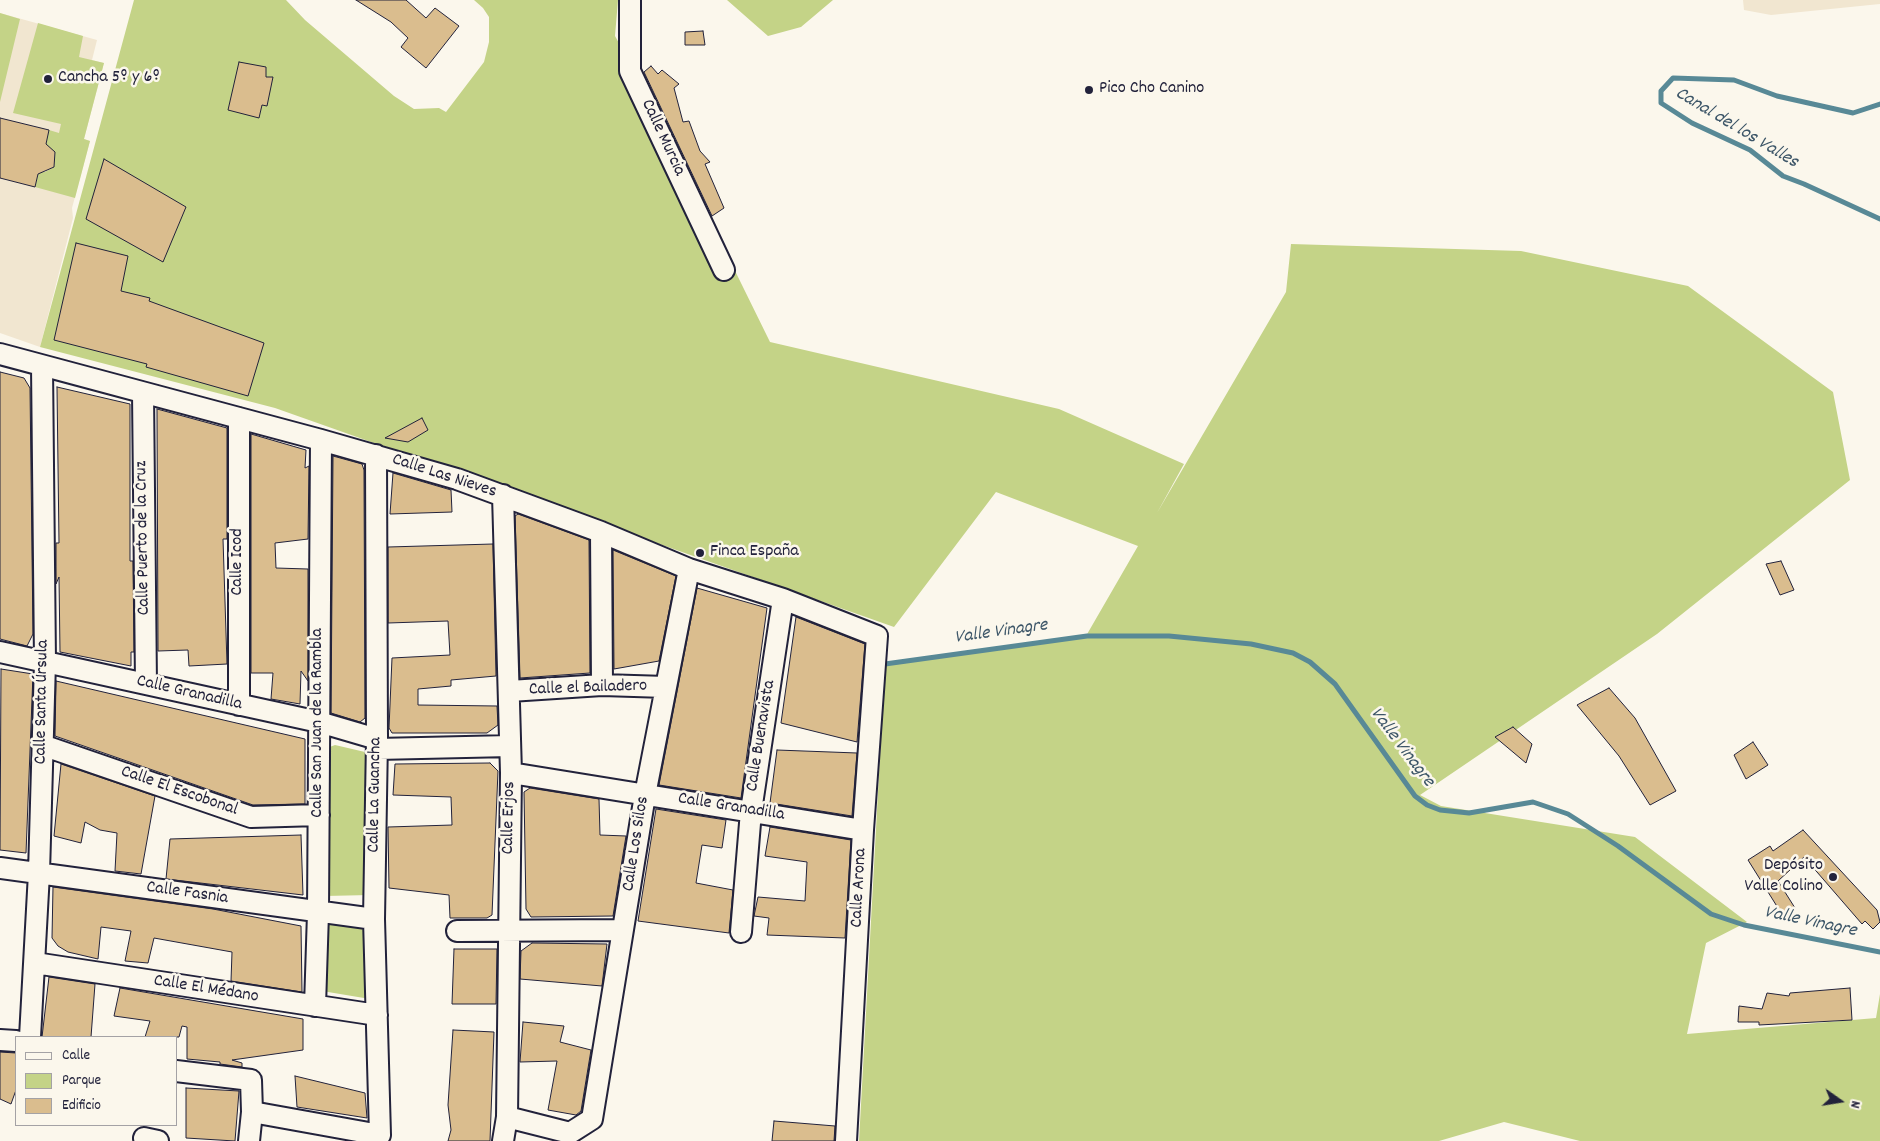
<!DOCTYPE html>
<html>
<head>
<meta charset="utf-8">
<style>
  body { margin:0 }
  #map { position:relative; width:1880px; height:1141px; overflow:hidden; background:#fbf7ec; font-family:Dekko,sans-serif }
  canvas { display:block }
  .legend { position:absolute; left:15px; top:1036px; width:162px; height:90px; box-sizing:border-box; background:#fbf7ec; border:1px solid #a4a2a5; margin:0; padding:6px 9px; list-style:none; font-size:15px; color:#22223b }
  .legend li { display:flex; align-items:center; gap:10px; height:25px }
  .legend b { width:25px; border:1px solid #a4a2a5 }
  .north { position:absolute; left:1815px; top:1076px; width:50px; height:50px; -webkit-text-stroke:4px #fbf7ec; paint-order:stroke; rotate:103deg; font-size:14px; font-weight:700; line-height:20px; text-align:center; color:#22223b }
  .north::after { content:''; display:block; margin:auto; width:18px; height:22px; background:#22223b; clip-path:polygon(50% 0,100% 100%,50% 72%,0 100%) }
</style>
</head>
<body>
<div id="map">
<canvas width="1880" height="1141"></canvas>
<ul class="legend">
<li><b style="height:6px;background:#fbf7ec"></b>Calle</li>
<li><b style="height:14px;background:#c4d387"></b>Parque</li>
<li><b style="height:14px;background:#dabd8e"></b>Edificio</li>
</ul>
<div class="north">N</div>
</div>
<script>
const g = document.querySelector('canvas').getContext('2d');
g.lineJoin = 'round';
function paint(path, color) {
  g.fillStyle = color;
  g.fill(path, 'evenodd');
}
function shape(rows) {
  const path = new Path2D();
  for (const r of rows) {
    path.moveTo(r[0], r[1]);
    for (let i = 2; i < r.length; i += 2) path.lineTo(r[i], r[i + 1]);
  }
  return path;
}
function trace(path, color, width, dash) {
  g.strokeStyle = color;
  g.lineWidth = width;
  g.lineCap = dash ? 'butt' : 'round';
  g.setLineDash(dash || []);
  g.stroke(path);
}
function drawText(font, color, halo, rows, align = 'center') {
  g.font = font + ' Dekko,sans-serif';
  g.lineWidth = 5;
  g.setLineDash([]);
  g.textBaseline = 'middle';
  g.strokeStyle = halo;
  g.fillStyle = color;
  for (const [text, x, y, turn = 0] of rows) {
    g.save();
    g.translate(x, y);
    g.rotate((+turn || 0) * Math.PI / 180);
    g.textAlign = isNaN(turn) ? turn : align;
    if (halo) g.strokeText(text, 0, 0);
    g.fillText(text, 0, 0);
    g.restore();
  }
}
const built = shape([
  [1743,0,1880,0,1880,4,1771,15,1744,10],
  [0,13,97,40,92,60,104,63,84,139,90,141,72,208,73,218,40,347,0,333]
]);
const green = shape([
  [134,0,286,0,305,20,394,96,414,109,439,108,446,112,484,62,489,42,489,17,483,8,474,0,618,0,615,36,653,104,770,342,1059,409,1184,464,1157,513,1286,292,1291,244,1521,251,1688,286,1833,392,1850,480,1657,634,1420,795,1441,806,1635,837,1747,922,1706,943,1687,1034,1876,1018,1880,994,1880,1141,1580,1141,1504,1122,1439,1141,859,1141,885,664,1086,636,1138,546,996,492,894,627,275,408,40,347],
  [727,0,833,0,801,27,768,36],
  [0,13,20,19,0,102],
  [38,23,83,36,79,57,104,63,84,139,90,141,75,198,35,187,39,171,45,172,54,167,55,152,45,147,49,130,59,133,61,124,13,113],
  [335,745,365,752,369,755,370,895,325,896,327,748],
  [327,921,364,929,366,932,370,999,322,991]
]);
const stream = shape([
  [1880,104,1853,113,1777,96,1734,80,1673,78,1661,91,1661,103,1692,123,1750,150,1783,176,1804,184,1880,219],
  [885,664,1087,636,1169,636,1251,644,1293,653,1310,662,1335,684,1415,796,1427,805,1440,810,1469,813,1533,802,1568,814,1618,846,1711,914,1744,925,1880,952]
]);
const building = shape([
  [356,0,406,0,426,18,435,8,459,26,426,68,401,47,408,38,391,22,356,0],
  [703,31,705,45,685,45,685,32,703,31],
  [239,62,266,67,266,77,273,77,267,106,262,105,259,118,228,110,239,62],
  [651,66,658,74,662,70,679,84,674,88,683,122,689,121,700,151,710,162,705,164,724,208,712,216,644,72,651,66],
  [0,118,49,130,46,144,55,152,54,167,38,174,35,187,0,178,0,118],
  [104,159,186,207,163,262,86,219,104,159],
  [76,243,128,256,121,291,150,298,149,301,264,343,248,396,146,367,147,364,54,340,76,243],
  [0,372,24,378,30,388,33,634,27,646,0,639,0,372],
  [57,387,130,404,130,561,133,561,134,652,131,652,131,666,60,652,59,577,56,584,56,543,59,543,57,387],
  [157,409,227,428,227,539,223,539,227,664,189,666,188,650,158,651,157,409],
  [422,418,428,430,408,442,385,438,422,418],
  [251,434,306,450,305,468,309,466,308,539,275,543,276,568,308,569,308,681,301,671,300,704,271,699,273,673,251,673,251,434],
  [333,456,362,464,364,470,365,718,360,722,331,713,333,456],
  [393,473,451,490,452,512,390,514,393,473],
  [518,514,589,540,590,673,520,678,515,516,518,514],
  [493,544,496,676,451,680,451,686,418,689,418,705,497,706,498,725,487,733,392,733,389,728,392,658,450,655,448,621,388,623,388,547,493,544],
  [613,550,676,576,659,661,614,669,613,550],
  [1781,561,1794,590,1780,595,1766,564,1781,561],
  [697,588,767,608,741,798,659,785,697,588],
  [796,617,865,644,857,742,781,723,796,617],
  [1,669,33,674,26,853,0,850,1,669],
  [56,681,305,739,305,804,253,805,55,736,56,681],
  [1609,688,1635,718,1676,791,1650,805,1619,756,1577,705,1609,688],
  [1513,727,1532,744,1526,763,1495,737,1513,727],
  [1753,742,1768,765,1746,779,1734,755,1753,742],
  [777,750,857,753,852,816,770,803,777,750],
  [490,763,498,771,492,915,487,918,450,918,449,895,389,888,388,827,452,825,451,797,393,795,395,764,490,763],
  [61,764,155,796,141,874,115,871,117,833,100,830,85,822,81,843,54,836,61,764],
  [530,788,599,799,600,835,626,836,613,916,531,917,526,909,524,792,530,788],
  [656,809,726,820,722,848,702,845,696,883,733,890,729,933,638,921,656,809],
  [770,827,851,840,845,938,767,935,769,918,754,916,758,897,805,901,807,862,765,856,770,827],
  [1803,830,1877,910,1880,922,1873,929,1865,921,1862,924,1804,857,1778,881,1795,908,1783,916,1748,860,1770,846,1773,851,1803,830],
  [301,835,303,895,166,879,170,839,301,835],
  [53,887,213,909,301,926,302,992,231,981,232,952,154,938,148,963,125,961,131,931,101,927,98,959,68,952,58,946,52,938,53,887],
  [532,943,607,944,602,986,520,979,521,951,532,943],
  [454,949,497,949,496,1004,452,1004,454,949],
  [49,977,95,984,91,1037,42,1037,49,977],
  [120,988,303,1019,303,1050,232,1060,242,1063,242,1067,220,1064,220,1062,187,1059,187,1027,182,1026,179,1037,145,1037,150,1021,114,1016,120,988],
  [1850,988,1852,1020,1759,1025,1759,1022,1738,1022,1739,1006,1762,1009,1767,993,1789,996,1790,993,1850,988],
  [523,1022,564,1026,560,1042,591,1050,581,1111,576,1115,548,1110,557,1061,520,1062,523,1022],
  [453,1030,494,1032,490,1141,448,1141,451,1130,448,1105,453,1030],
  [0,1052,16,1053,16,1090,11,1104,0,1099,0,1052],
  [295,1076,365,1093,367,1118,297,1107,295,1076],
  [186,1088,239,1091,235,1141,186,1138,186,1088],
  [774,1121,835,1126,834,1141,772,1141,774,1121]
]);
const street = shape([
  [630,0,630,71,724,270],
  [0,354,321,440,457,479,601,532,689,569,783,599,877,636,863,830,846,1141],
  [143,393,146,684],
  [601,532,602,685],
  [0,652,319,722,377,739],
  [510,691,602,685,666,687],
  [239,705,239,418],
  [42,745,251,817,319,815],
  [377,749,510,746],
  [511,773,863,830],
  [0,868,374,919],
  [457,931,623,930],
  [741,932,751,811,783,599],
  [35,963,377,1015],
  [315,1006,318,913,321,440],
  [30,1037,39,873,45,662,42,366],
  [0,1040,16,1041],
  [176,1071,251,1080,252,1112,249,1141],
  [252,1112,380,1135,374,919,377,739,376,455],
  [507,1117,570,1133,592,1119,645,795,689,569],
  [144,1138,158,1141],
  [503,1141,507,1117,511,773,503,495]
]);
const markers = [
  [48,79,5,"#22223b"],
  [1089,90,5,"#22223b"],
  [700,553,5,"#22223b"],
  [1833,877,5,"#22223b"]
];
const poiNames = [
  ["Cancha 5º y 6º",58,79],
  ["Pico Cho Canino",1099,90],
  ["Finca España",710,553],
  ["Depósito",1823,867,"right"],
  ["Valle Colino",1823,888,"right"]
];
const streetNames = [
  ["Calle Murcia",662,138,65],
  ["Calle Las Nieves",444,477,18],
  ["Calle Puerto de la Cruz",144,538,-91],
  ["Calle Icod",239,562,-90],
  ["Calle el Bailadero",588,689,-2],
  ["Calle Granadilla",189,694,13],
  ["Calle Santa Úrsula",43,702,-89],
  ["Calle San Juan de la Rambla",319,723,-90],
  ["Calle Buenavista",762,736,-81],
  ["Calle El Escobonal",179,792,19],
  ["Calle La Guancha",376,795,-89],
  ["Calle Granadilla",731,808,9],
  ["Calle Erjos",510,818,-89],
  ["Calle Los Silos",637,844,-81],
  ["Calle Arona",860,888,-87],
  ["Calle Fasnia",187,894,8],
  ["Calle El Médano",206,990,9]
];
const waterNames = [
  ["Canal del los Valles",1736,129,31],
  ["Valle Vinagre",1001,633,-8],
  ["Valle Vinagre",1401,748,53],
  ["Valle Vinagre",1810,923,12]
];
paint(built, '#f1e6d0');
paint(green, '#c4d387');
trace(stream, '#588996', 5);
paint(building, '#dabd8e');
trace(building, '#22223b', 1);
trace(street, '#22223b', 24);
trace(street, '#fbf7ec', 20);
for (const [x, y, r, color] of markers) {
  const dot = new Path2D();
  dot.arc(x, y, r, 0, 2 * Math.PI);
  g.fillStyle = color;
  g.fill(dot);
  trace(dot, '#fbf7ec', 2);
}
drawText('18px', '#22223b', '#fbf7ec', poiNames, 'left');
drawText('18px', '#22223b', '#fbf7ec', streetNames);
drawText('italic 19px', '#3d5668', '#fbf7ec', waterNames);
</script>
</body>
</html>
